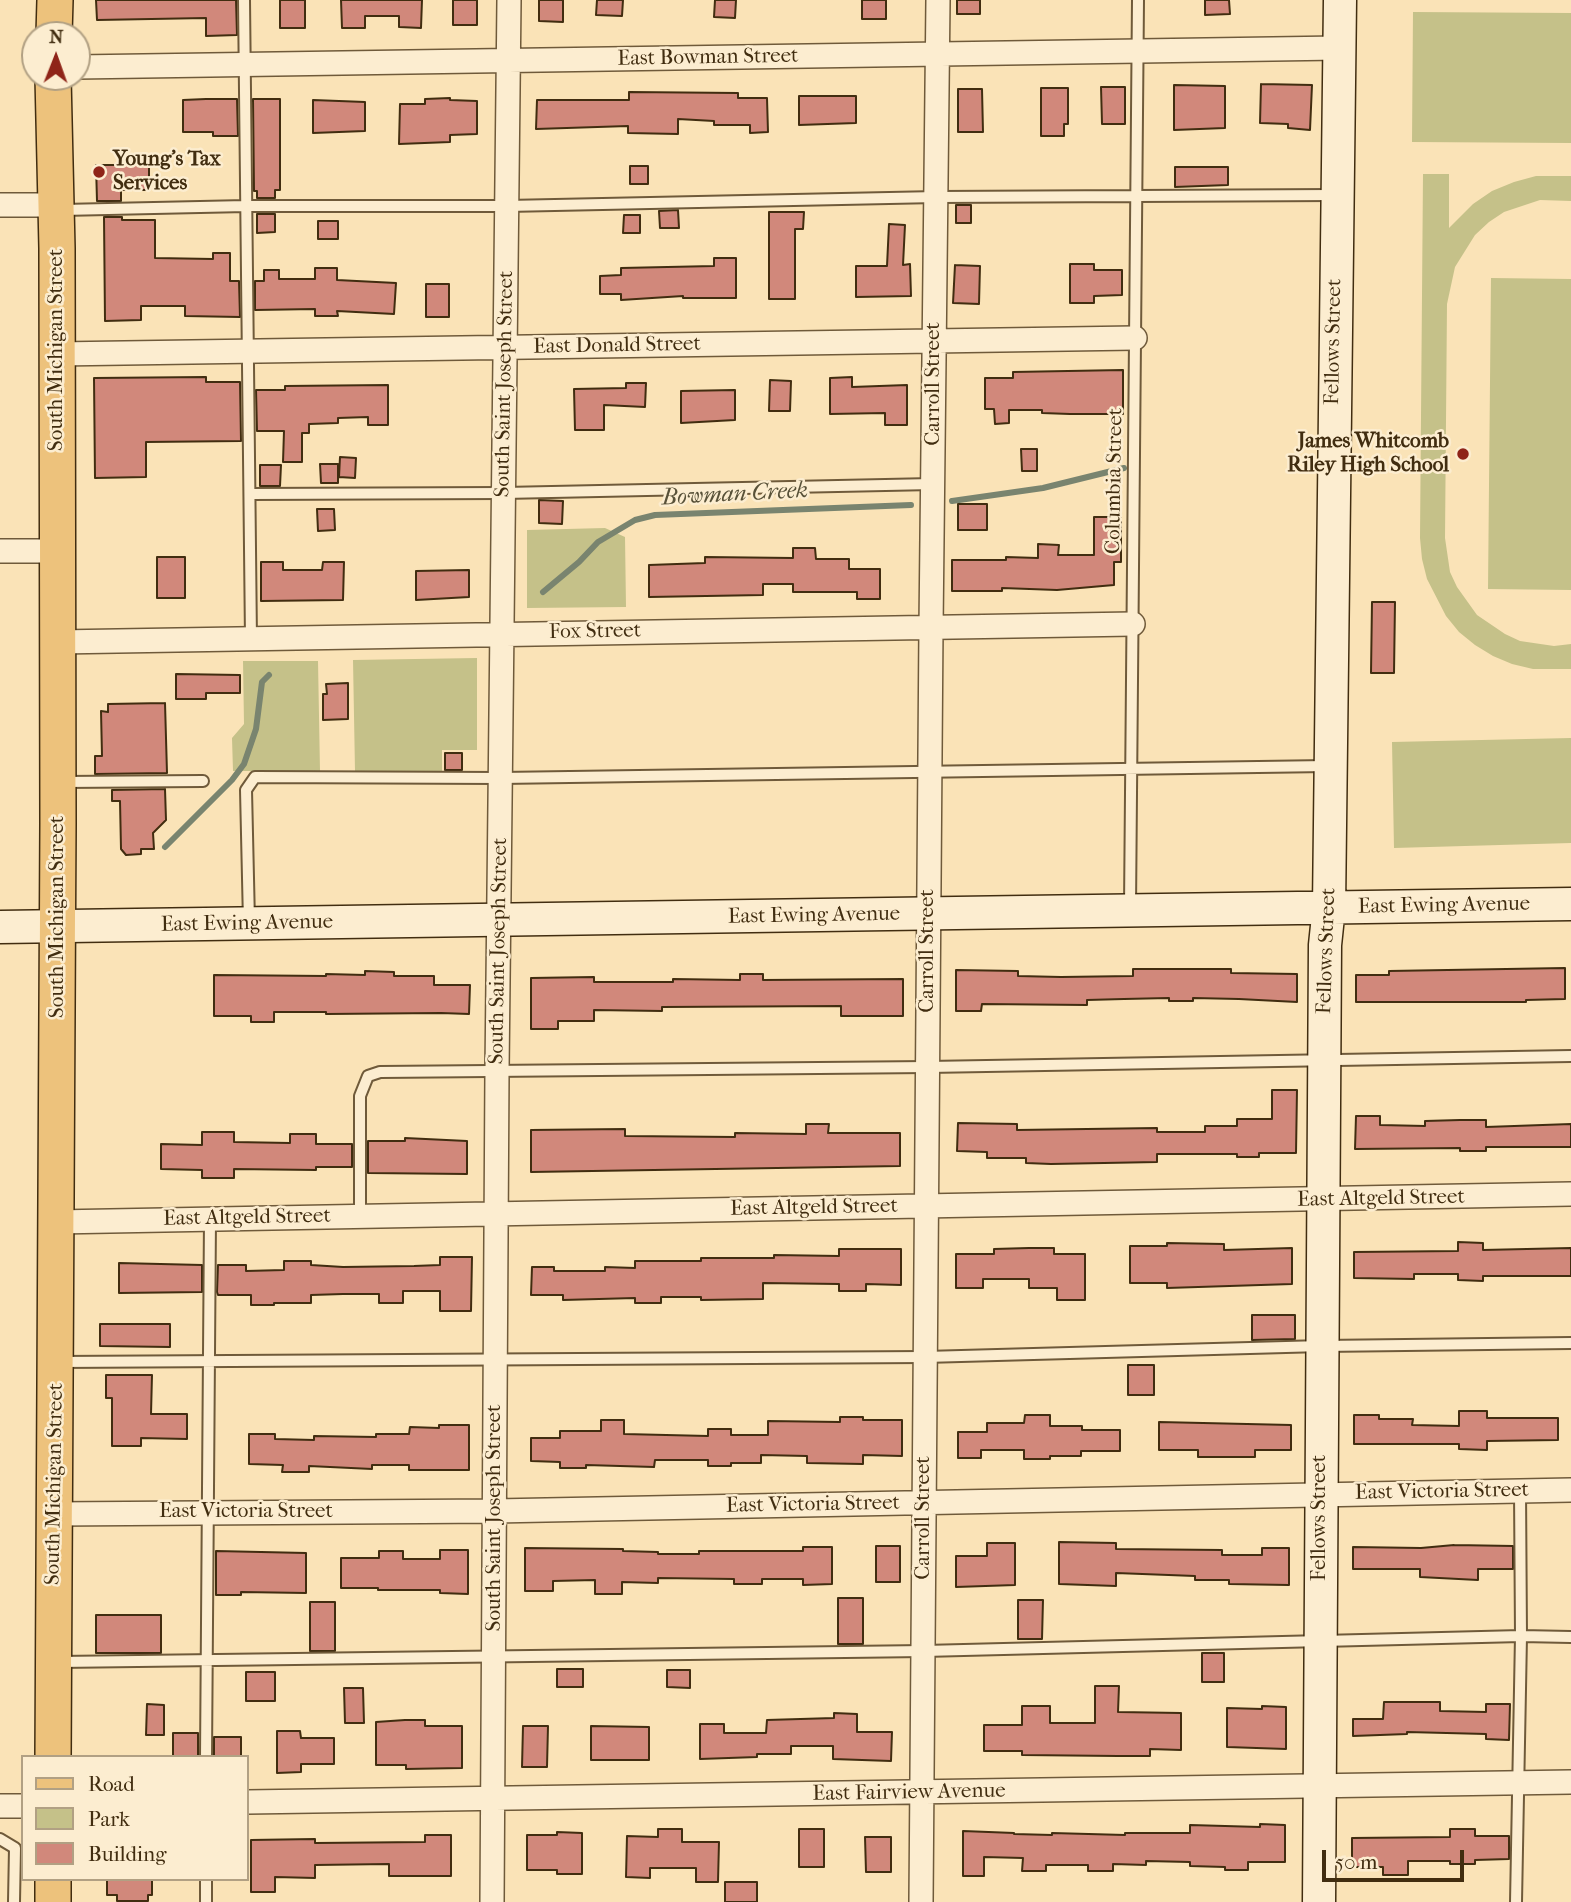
<!DOCTYPE html>
<html>
<head>
<meta charset="utf-8">
<style>
  body { margin:0 }
  #map { position:relative; width:1571px; height:1902px; overflow:hidden; background:#fae3b7; font-family:"IM FELL French Canon",serif }
  canvas { display:block }
  .legend { position:absolute; left:21px; top:1755px; width:228px; height:126px; box-sizing:border-box; background:#fcedd0; border:2px solid #b1a083; margin:0; padding:9px 12px; list-style:none; font-size:21px; color:#412d10 }
  .legend li { display:flex; align-items:center; gap:14px; height:35px }
  .legend b { width:35px; border:2px solid #b1a083 }
  .north { position:absolute; left:21px; top:21px; width:70px; height:70px; box-sizing:border-box; background:#fcedd0; border:2px solid #b1a083; border-radius:50%; rotate:1deg; font-size:19px; font-weight:700; line-height:28px; text-align:center; color:#412d10 }
  .north::after { content:''; display:block; margin:auto; width:24px; height:32px; background:#8f2418; clip-path:polygon(50% 0,100% 100%,50% 72%,0 100%) }
  .scale { position:absolute; left:1322px; top:1850px; width:142px; height:32px; box-sizing:border-box; border:4px solid #412d10; border-top:0; padding-left:9px; font-size:21px; line-height:24px; white-space:nowrap; color:#412d10; -webkit-text-stroke:5px #fcedd0; paint-order:stroke }
</style>
</head>
<body>
<div id="map">
<canvas width="1571" height="1902"></canvas>
<ul class="legend">
<li><b style="height:9px;background:#edc27c"></b>Road</li>
<li><b style="height:19px;background:#c5c189"></b>Park</li>
<li><b style="height:19px;background:#d1887b"></b>Building</li>
</ul>
<div class="north">N</div>
<div class="scale">50 m</div>
</div>
<script>
const g = document.querySelector('canvas').getContext('2d');
g.lineJoin = 'round';
function paint(path, color) {
  g.fillStyle = color;
  g.fill(path, 'evenodd');
}
function shape(rows) {
  const path = new Path2D();
  for (const r of rows) {
    path.moveTo(r[0], r[1]);
    for (let i = 2; i < r.length; i += 2) path.lineTo(r[i], r[i + 1]);
  }
  return path;
}
function trace(path, color, width, dash) {
  g.strokeStyle = color;
  g.lineWidth = width;
  g.lineCap = dash ? 'butt' : 'round';
  g.setLineDash(dash || []);
  g.stroke(path);
}
function drawText(font, color, halo, rows, align = 'center') {
  g.font = font + ' "IM FELL French Canon",serif';
  g.lineWidth = 5;
  g.setLineDash([]);
  g.textBaseline = 'middle';
  g.strokeStyle = halo;
  g.fillStyle = color;
  for (const [text, x, y, turn = 0] of rows) {
    g.save();
    g.translate(x, y);
    g.rotate((+turn || 0) * Math.PI / 180);
    g.textAlign = isNaN(turn) ? turn : align;
    if (halo) g.strokeText(text, 0, 0);
    g.fillText(text, 0, 0);
    g.restore();
  }
}
const green = shape([
  [1413,12,1571,13,1571,143,1412,142],
  [1423,174,1449,174,1449,228,1473,204,1492,191,1514,182,1536,176,1571,176,1571,201,1540,200,1504,212,1489,222,1475,235,1455,267,1447,304,1445,538,1450,572,1457,587,1477,615,1505,634,1520,641,1554,646,1571,644,1571,669,1533,669,1512,664,1493,656,1475,645,1459,632,1446,616,1427,579,1422,559,1420,538],
  [1491,278,1571,279,1571,590,1488,589],
  [605,528,625,537,626,607,527,608,527,530],
  [477,658,477,750,442,750,442,771,355,771,353,660],
  [243,661,318,661,320,771,233,771,232,738,244,724],
  [1571,738,1571,843,1394,848,1392,742]
]);
const stream = shape([
  [952,501,1043,488,1124,468],
  [543,592,579,562,598,542,635,520,655,515,911,505],
  [165,847,232,780,244,764,256,729,262,682,269,675]
]);
const building = shape([
  [96,0,236,0,237,35,206,36,206,18,97,20,96,0],
  [280,0,305,0,305,28,280,28,280,0],
  [341,0,422,0,421,28,399,27,399,16,365,16,365,28,342,28,341,0],
  [453,0,477,0,477,25,453,25,453,0],
  [539,0,563,0,563,22,539,21,539,0],
  [597,0,623,0,622,16,596,15,597,0],
  [715,0,736,0,735,18,714,17,715,0],
  [862,0,886,0,886,19,862,19,862,0],
  [957,0,980,0,980,14,957,14,957,0],
  [1205,0,1229,0,1230,14,1205,15,1205,0],
  [1261,84,1312,85,1310,130,1288,128,1288,124,1260,123,1261,84],
  [1174,85,1225,86,1225,128,1174,130,1174,85],
  [1101,87,1125,87,1125,124,1102,124,1101,87],
  [1041,88,1068,88,1068,124,1064,124,1064,136,1041,136,1041,88],
  [958,89,982,89,983,132,958,132,958,89],
  [629,92,738,93,738,98,767,98,768,132,750,133,750,125,714,125,714,121,678,119,678,134,628,133,628,126,536,129,537,100,629,100,629,92],
  [799,96,856,96,856,123,799,125,799,96],
  [450,98,450,100,477,101,477,134,450,135,450,142,399,144,400,104,425,104,425,99,450,98],
  [206,99,237,99,238,136,213,136,213,132,183,132,183,100,206,99],
  [253,99,280,99,280,190,275,190,275,198,257,198,257,191,254,191,253,99],
  [313,100,365,102,365,131,313,133,313,100],
  [96,165,149,165,149,190,121,190,121,201,97,201,96,165],
  [630,166,648,166,648,184,630,184,630,166],
  [1175,167,1228,167,1228,185,1175,187,1175,167],
  [956,205,971,205,971,223,956,223,956,205],
  [678,210,679,228,660,228,659,211,678,210],
  [769,212,804,212,803,229,795,229,795,299,769,299,769,212],
  [257,214,275,214,275,232,257,233,257,214],
  [624,215,640,215,640,233,623,233,624,215],
  [104,217,122,217,122,220,155,220,155,258,213,259,213,253,230,253,230,281,239,281,240,317,185,316,185,306,141,306,141,320,105,321,104,217],
  [318,221,338,221,338,239,318,239,318,221],
  [889,224,905,225,903,265,910,264,911,296,856,297,856,266,887,266,889,224],
  [714,258,736,258,736,298,683,298,683,296,621,300,621,294,600,294,600,276,621,275,621,268,714,266,714,258],
  [1070,264,1094,264,1094,270,1122,270,1122,295,1094,296,1094,303,1070,303,1070,264],
  [955,265,980,266,979,304,953,303,955,265],
  [315,268,337,268,337,280,396,283,394,314,337,311,338,316,315,316,315,309,255,310,255,281,264,281,264,270,279,270,279,279,315,279,315,268],
  [426,284,449,284,449,317,426,317,426,284],
  [1123,370,1123,414,1070,414,1042,413,1042,410,1009,410,1009,423,995,424,994,409,985,409,985,378,1013,378,1013,372,1123,370],
  [206,377,206,382,240,382,241,441,146,442,146,477,95,478,94,378,206,377],
  [852,377,852,387,907,385,907,425,885,425,885,413,830,414,830,378,852,377],
  [770,380,791,381,790,411,769,411,770,380],
  [626,383,646,383,645,407,604,405,604,430,575,430,574,389,626,388,626,383],
  [388,385,388,425,368,425,368,417,338,418,338,423,309,424,309,433,302,433,302,462,283,462,284,431,257,431,256,390,285,390,285,386,388,385],
  [735,390,735,420,681,423,681,391,735,390],
  [1021,449,1037,449,1037,471,1022,471,1021,449],
  [340,457,356,458,355,478,339,477,340,457],
  [320,464,338,464,338,483,321,483,320,464],
  [260,465,281,465,280,486,260,486,260,465],
  [539,500,563,501,562,524,539,523,539,500],
  [958,504,987,504,987,530,958,530,958,504],
  [317,509,334,509,335,530,318,531,317,509],
  [1094,517,1121,517,1121,562,1114,562,1114,585,1057,590,1002,588,1002,591,952,591,952,560,1006,560,1006,557,1038,558,1038,544,1059,545,1058,555,1094,555,1094,517],
  [793,548,815,548,816,559,849,559,849,569,880,569,880,599,857,599,857,592,793,592,793,584,763,584,763,595,649,597,649,565,705,563,705,557,793,558,793,548],
  [157,557,185,557,185,598,157,598,157,557],
  [261,562,283,562,283,570,322,570,323,562,344,562,343,600,261,601,261,562],
  [469,570,469,597,416,600,416,571,469,570],
  [1372,602,1395,602,1394,673,1371,673,1372,602],
  [176,674,240,675,240,693,206,693,206,699,176,699,176,674],
  [348,683,348,719,323,720,323,694,327,694,326,684,348,683],
  [165,703,167,773,95,774,95,756,102,756,101,711,108,712,108,704,165,703],
  [445,753,462,753,462,770,445,770,445,753],
  [165,789,166,820,153,833,154,849,141,849,141,854,126,855,121,849,120,801,112,801,112,790,165,789],
  [1565,968,1565,999,1526,1000,1526,1002,1356,1002,1356,975,1389,975,1389,971,1565,968],
  [1133,969,1231,969,1231,973,1297,974,1297,1002,1239,999,1193,998,1193,1001,1169,1001,1169,998,1124,999,1087,1000,1087,1005,982,1004,981,1011,956,1011,956,970,1018,971,1018,976,1061,977,1133,976,1133,969],
  [365,971,394,972,394,976,434,976,434,985,470,985,469,1014,441,1013,326,1014,326,1012,274,1012,274,1022,251,1022,251,1016,214,1016,214,975,326,976,326,974,365,975,365,971],
  [740,974,763,974,763,980,903,979,903,1016,841,1016,841,1006,662,1007,662,1011,594,1010,594,1021,558,1021,558,1029,531,1029,531,978,594,977,594,982,673,982,673,979,740,980,740,974],
  [1272,1090,1297,1090,1296,1153,1259,1153,1259,1157,1237,1157,1237,1154,1157,1154,1157,1162,1051,1164,1026,1163,1026,1158,987,1158,987,1152,957,1151,958,1123,1017,1124,1017,1130,1157,1128,1157,1132,1205,1132,1205,1126,1237,1126,1237,1119,1272,1119,1272,1090],
  [1356,1116,1380,1116,1380,1125,1425,1126,1425,1121,1460,1120,1486,1120,1486,1127,1571,1124,1571,1147,1486,1147,1486,1151,1460,1151,1460,1148,1355,1149,1356,1116],
  [806,1124,829,1124,828,1133,900,1133,900,1166,531,1172,531,1130,625,1129,625,1136,735,1137,735,1133,806,1134,806,1124],
  [202,1132,234,1132,234,1142,290,1143,290,1134,316,1134,316,1144,352,1144,352,1167,316,1167,316,1170,234,1169,234,1178,202,1178,202,1170,161,1169,161,1144,202,1145,202,1132],
  [405,1138,467,1141,467,1174,368,1173,368,1141,405,1141,405,1138],
  [1458,1242,1483,1243,1483,1250,1571,1248,1571,1276,1483,1276,1483,1281,1458,1280,1458,1274,1414,1274,1414,1279,1354,1278,1354,1252,1458,1251,1458,1242],
  [1167,1243,1224,1244,1224,1250,1292,1248,1292,1284,1167,1288,1167,1283,1130,1283,1130,1246,1167,1246,1167,1243],
  [1029,1248,1054,1248,1054,1254,1085,1254,1085,1300,1057,1300,1057,1288,1029,1288,1029,1279,983,1279,983,1288,956,1288,956,1254,994,1254,994,1249,1029,1248],
  [839,1249,901,1249,901,1285,866,1284,866,1291,839,1291,839,1284,763,1283,763,1299,701,1300,701,1297,661,1297,661,1303,635,1303,635,1298,563,1300,563,1295,531,1295,532,1267,554,1267,554,1271,605,1271,605,1267,635,1268,635,1261,701,1261,701,1258,774,1258,774,1255,839,1256,839,1249],
  [440,1257,472,1257,471,1311,440,1311,440,1291,403,1291,403,1303,379,1303,379,1294,343,1294,311,1295,311,1303,274,1303,274,1305,251,1305,251,1295,218,1295,217,1292,218,1265,246,1265,246,1271,284,1270,284,1261,311,1261,311,1265,343,1267,414,1266,440,1265,440,1257],
  [119,1263,202,1265,202,1292,119,1293,119,1263],
  [1252,1315,1295,1315,1295,1339,1252,1340,1252,1315],
  [100,1324,170,1324,170,1347,100,1346,100,1324],
  [1128,1365,1154,1365,1154,1395,1128,1395,1128,1365],
  [106,1375,152,1375,151,1414,187,1414,187,1439,141,1438,141,1446,112,1446,112,1398,106,1398,106,1375],
  [1459,1411,1487,1411,1487,1418,1558,1418,1558,1440,1487,1441,1487,1450,1459,1449,1459,1444,1354,1444,1354,1415,1379,1415,1379,1419,1413,1419,1412,1425,1459,1426,1459,1411],
  [1025,1415,1050,1415,1050,1426,1082,1426,1082,1430,1120,1430,1120,1451,1081,1451,1081,1456,1050,1456,1050,1459,1024,1459,1024,1450,981,1450,981,1458,958,1458,958,1432,987,1432,987,1423,1024,1423,1025,1415],
  [840,1417,863,1417,863,1420,902,1420,902,1456,863,1455,863,1464,807,1463,807,1456,761,1455,761,1463,731,1463,731,1466,708,1466,708,1460,655,1460,654,1467,586,1465,586,1468,560,1468,560,1462,531,1461,531,1438,560,1438,560,1431,601,1431,601,1420,624,1420,624,1434,708,1436,708,1429,731,1429,731,1435,768,1435,768,1421,840,1422,840,1417],
  [1159,1422,1291,1425,1291,1450,1255,1450,1255,1457,1198,1457,1198,1450,1159,1450,1159,1422],
  [439,1425,469,1425,469,1470,409,1470,409,1465,372,1465,372,1469,309,1466,309,1472,282,1472,283,1465,249,1464,249,1434,275,1434,275,1439,314,1440,314,1436,376,1437,376,1434,409,1434,410,1427,439,1428,439,1425],
  [1059,1542,1116,1543,1116,1549,1222,1550,1222,1555,1262,1555,1262,1548,1289,1548,1289,1585,1229,1584,1229,1580,1195,1580,1195,1576,1116,1573,1116,1586,1059,1584,1059,1542],
  [987,1543,1015,1543,1015,1585,956,1587,956,1556,987,1556,987,1543],
  [1454,1545,1513,1546,1513,1569,1478,1569,1478,1580,1420,1577,1420,1569,1353,1569,1353,1547,1421,1548,1454,1545],
  [876,1546,900,1546,900,1582,876,1582,876,1546],
  [803,1547,832,1547,832,1584,803,1585,803,1579,762,1579,762,1584,734,1584,734,1579,658,1578,658,1583,622,1582,622,1594,595,1594,595,1580,553,1581,553,1591,525,1591,525,1548,623,1549,623,1551,658,1552,658,1554,699,1554,699,1551,803,1551,803,1547],
  [440,1550,468,1550,468,1594,440,1593,440,1590,378,1590,378,1588,341,1588,341,1558,379,1558,379,1551,403,1551,403,1559,440,1559,440,1550],
  [216,1551,306,1553,306,1593,241,1592,241,1595,216,1595,216,1551],
  [838,1598,863,1598,863,1644,838,1644,838,1598],
  [1018,1600,1043,1600,1042,1639,1018,1639,1018,1600],
  [310,1602,335,1602,335,1651,310,1651,310,1602],
  [96,1615,161,1615,161,1653,96,1653,96,1615],
  [1202,1653,1224,1653,1224,1682,1202,1682,1202,1653],
  [557,1669,583,1669,583,1687,557,1687,557,1669],
  [667,1670,690,1670,690,1688,667,1687,667,1670],
  [246,1672,275,1672,275,1701,246,1701,246,1672],
  [1095,1686,1119,1686,1118,1712,1181,1713,1181,1750,1150,1749,1150,1756,1118,1756,1022,1755,1022,1751,984,1751,984,1725,1022,1725,1022,1706,1050,1706,1050,1723,1095,1723,1095,1686],
  [344,1688,363,1688,364,1723,345,1723,344,1688],
  [1384,1702,1440,1702,1440,1711,1486,1712,1486,1704,1510,1704,1509,1740,1486,1739,1486,1734,1407,1732,1407,1734,1353,1736,1353,1719,1383,1719,1384,1702],
  [147,1704,164,1705,164,1735,146,1735,147,1704],
  [1262,1706,1286,1707,1286,1749,1227,1747,1227,1708,1262,1709,1262,1706],
  [834,1713,857,1714,857,1732,892,1732,891,1761,833,1759,833,1746,791,1746,791,1754,757,1754,757,1757,700,1759,700,1724,724,1724,724,1733,766,1733,767,1720,834,1718,834,1713],
  [405,1720,425,1720,425,1726,462,1726,462,1768,406,1769,406,1765,376,1765,376,1722,405,1720],
  [523,1726,548,1726,547,1767,522,1767,523,1726],
  [591,1726,649,1727,649,1760,591,1760,591,1726],
  [277,1731,300,1731,301,1738,334,1738,334,1764,301,1764,301,1772,277,1773,277,1731],
  [173,1733,198,1733,198,1757,173,1757,173,1733],
  [214,1737,241,1737,241,1757,214,1757,214,1737],
  [1260,1824,1285,1825,1285,1862,1248,1862,1248,1870,1225,1870,1225,1867,1190,1866,1190,1862,1146,1861,1146,1865,1113,1864,1113,1871,1088,1871,1088,1865,1046,1865,1046,1871,1022,1871,1023,1858,984,1857,984,1876,963,1876,963,1831,1014,1833,1014,1834,1052,1835,1052,1833,1125,1835,1125,1833,1190,1833,1190,1825,1260,1827,1260,1824],
  [658,1829,682,1829,682,1842,719,1842,718,1882,696,1882,696,1868,650,1868,650,1878,626,1877,627,1836,658,1837,658,1829],
  [799,1829,824,1829,824,1867,799,1867,799,1829],
  [1450,1829,1475,1829,1475,1836,1509,1836,1509,1859,1475,1860,1475,1864,1450,1864,1450,1861,1408,1861,1408,1875,1383,1875,1383,1867,1352,1867,1352,1838,1450,1837,1450,1829],
  [557,1832,582,1833,582,1874,557,1874,557,1870,527,1870,527,1835,557,1835,557,1832],
  [425,1835,451,1835,451,1876,389,1876,389,1864,315,1865,315,1878,275,1877,275,1892,251,1892,251,1840,315,1839,315,1843,425,1842,425,1835],
  [865,1837,891,1837,891,1872,866,1872,865,1837],
  [107,1879,152,1879,152,1895,148,1895,148,1901,117,1901,117,1895,107,1895,107,1879],
  [725,1882,757,1882,757,1902,725,1902,725,1882]
]);
const lane = shape([
  [244,0,251,639],
  [62,210,246,206,507,206,937,197,1334,195],
  [250,494,504,493,933,484],
  [62,782,203,781],
  [1130,907,1138,0],
  [249,922,246,790,255,777,501,778,1327,766],
  [360,1216,360,1096,368,1076,380,1072,928,1067,1571,1056],
  [58,1362,925,1357,1322,1346,1571,1343],
  [59,1662,924,1651,1521,1636,1571,1637],
  [206,1757,210,1219],
  [0,1839,15,1848,14,1902],
  [206,1879,206,1902],
  [1516,1902,1521,1636,1520,1490]
]);
const street = shape([
  [77,67,1339,48],
  [0,205,56,205],
  [57,354,1135,338],
  [0,551,57,551],
  [58,642,1133,624],
  [56,1222,1571,1194],
  [54,1514,495,1511,1571,1490],
  [247,1802,1571,1782],
  [0,1806,23,1806],
  [492,1902,497,1070,509,0],
  [921,1902,931,627,938,0]
]);
const secondary = shape([
  [0,927,1571,904],
  [1319,1902,1325,945,1329,907,1340,0]
]);
const primary = shape([
  [54,35,55,0],
  [53,1757,58,823,57,248,53,77],
  [53,1902,53,1879]
]);
const markers = [
  [99,172,7,"#8f2418"],
  [1463,454,7,"#8f2418"]
];
const streetNames = [
  ["East Bowman Street",708,58,-1],
  ["Fellows Street",1334,342,-89],
  ["East Donald Street",617,346,-1],
  ["South Michigan Street",57,350,-90],
  ["South Saint Joseph Street",505,384,-89],
  ["Carroll Street",934,384,-90],
  ["Columbia Street",1115,481,-89],
  ["Fox Street",595,632,-1],
  ["East Ewing Avenue",1444,906,-1],
  ["East Ewing Avenue",814,916,-1],
  ["South Michigan Street",58,917,-90],
  ["East Ewing Avenue",247,924,-1],
  ["South Saint Joseph Street",499,951,-89],
  ["Carroll Street",928,951,-90],
  ["Fellows Street",1327,951,-88],
  ["East Altgeld Street",1381,1199,-1],
  ["East Altgeld Street",814,1208,-1],
  ["East Altgeld Street",247,1218,-1],
  ["South Michigan Street",55,1484,-89],
  ["East Victoria Street",1442,1492,-1],
  ["East Victoria Street",813,1505,-1],
  ["East Victoria Street",246,1512],
  ["South Saint Joseph Street",495,1518,-90],
  ["Carroll Street",924,1518,-90],
  ["Fellows Street",1320,1518,-90],
  ["East Fairview Avenue",909,1793,-1]
];
const poiNames = [
  ["Young's Tax",113,160],
  ["Services",113,184],
  ["James Whitcomb",1449,442,"right"],
  ["Riley High School",1449,466,"right"]
];
const waterNames = [
  ["Bowman Creek",735,495,-3]
];
paint(green, '#c5c189');
trace(stream, '#79846f', 6);
paint(building, '#d1887b');
trace(building, '#412d10', 2);
trace(lane, '#6f5a3a', 14);
trace(street, '#6f5a3a', 26);
trace(secondary, '#412d10', 35);
trace(primary, '#412d10', 38);
trace(lane, '#fcedd0', 10);
trace(street, '#fcedd0', 23);
trace(secondary, '#fcedd0', 32);
trace(primary, '#edc27c', 35);
for (const [x, y, r, color] of markers) {
  const dot = new Path2D();
  dot.arc(x, y, r, 0, 2 * Math.PI);
  g.fillStyle = color;
  g.fill(dot);
  trace(dot, '#fcedd0', 2.5);
}
drawText('21px', '#412d10', '#fcedd0', streetNames);
drawText('bold 21px', '#412d10', '#fcedd0', poiNames, 'left');
drawText('italic 23px', '#585138', '#fcedd0', waterNames);
</script>
</body>
</html>
